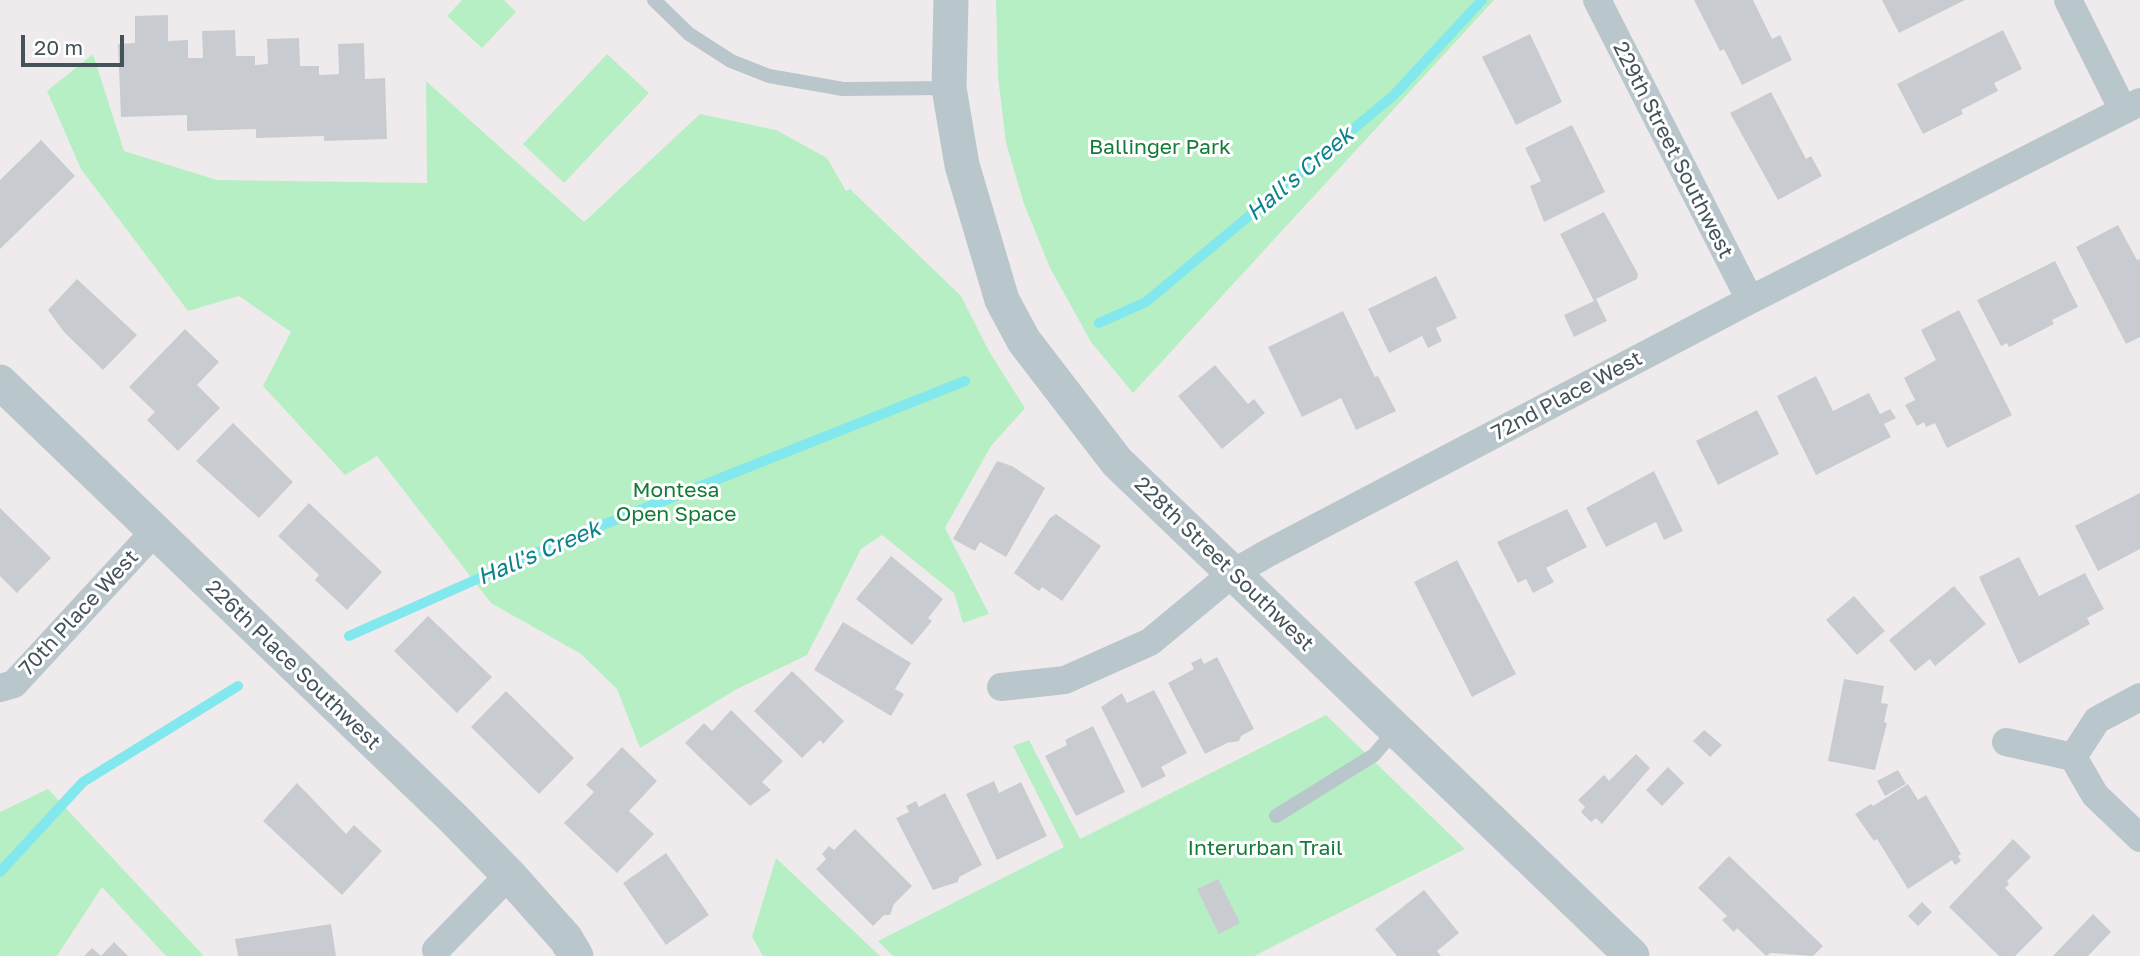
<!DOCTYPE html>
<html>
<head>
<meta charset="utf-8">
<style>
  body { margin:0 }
  #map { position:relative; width:2140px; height:956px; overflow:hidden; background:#efebec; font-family:"Golos Text",sans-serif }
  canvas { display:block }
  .scale { position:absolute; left:21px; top:35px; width:103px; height:32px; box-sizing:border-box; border:4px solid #445259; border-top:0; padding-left:9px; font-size:21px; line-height:24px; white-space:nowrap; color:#445259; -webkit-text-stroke:5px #fff; paint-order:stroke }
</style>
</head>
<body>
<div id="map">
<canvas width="2140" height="956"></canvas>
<div class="scale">20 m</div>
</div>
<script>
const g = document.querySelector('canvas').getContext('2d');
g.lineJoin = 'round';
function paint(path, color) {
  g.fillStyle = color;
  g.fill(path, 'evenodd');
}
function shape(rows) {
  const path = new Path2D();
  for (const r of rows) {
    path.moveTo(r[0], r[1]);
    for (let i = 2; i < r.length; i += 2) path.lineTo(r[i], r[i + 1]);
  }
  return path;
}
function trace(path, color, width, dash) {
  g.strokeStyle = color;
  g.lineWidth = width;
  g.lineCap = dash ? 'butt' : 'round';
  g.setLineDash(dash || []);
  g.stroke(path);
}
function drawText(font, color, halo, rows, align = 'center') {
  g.font = font + ' "Golos Text",sans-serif';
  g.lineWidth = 6;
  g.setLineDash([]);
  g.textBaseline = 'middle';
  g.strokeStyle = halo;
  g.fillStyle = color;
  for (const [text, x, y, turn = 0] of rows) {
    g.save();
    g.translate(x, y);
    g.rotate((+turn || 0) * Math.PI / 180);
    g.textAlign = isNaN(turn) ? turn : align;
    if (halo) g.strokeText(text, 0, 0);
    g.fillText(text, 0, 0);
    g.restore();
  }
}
const green = shape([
  [462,0,504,0,516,12,482,48,447,16],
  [996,0,1494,0,1133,393,1091,342,1050,268,1024,204,1006,143,998,77],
  [93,54,124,151,217,180,427,183,426,81,584,222,700,114,776,130,827,158,846,191,850,189,961,296,990,353,1025,408,991,446,945,528,989,614,963,623,954,593,882,535,861,549,807,655,737,689,640,748,617,689,581,654,491,603,377,456,345,475,263,386,291,332,239,296,188,311,81,169,47,91],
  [607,54,649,93,564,183,523,144],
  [1326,715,1465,849,1254,956,893,956,878,941,1064,847,1013,746,1029,740,1080,839],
  [48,789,204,956,166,956,102,887,57,956,0,956,0,812],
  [776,858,880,956,763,956,752,937]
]);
const stream = shape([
  [1099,323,1146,302,1394,95,1482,0],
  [349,636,565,540,965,381],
  [0,872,83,782,238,686]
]);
const building = shape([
  [1694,0,1753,0,1772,39,1780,35,1792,60,1742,85,1724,49,1720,51],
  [1882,0,1965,0,1899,33],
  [168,15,168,41,188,40,188,58,203,58,202,31,235,30,236,56,255,56,255,65,268,64,267,39,299,38,300,66,319,66,319,75,339,74,338,44,364,43,365,79,385,78,387,139,324,141,324,136,256,138,256,129,187,131,187,115,121,117,118,44,135,43,135,16],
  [2003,30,2022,69,1994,83,1998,91,1961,110,1963,114,1923,134,1897,84],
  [1530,34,1562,102,1516,125,1482,57],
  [1771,92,1806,159,1811,156,1822,176,1778,200,1730,113],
  [1572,125,1605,192,1544,222,1530,186,1541,181,1525,148],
  [41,140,75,176,0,249,0,180],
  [1604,212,1638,274,1637,279,1596,299,1607,321,1574,337,1564,315,1594,301,1560,234],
  [2118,225,2137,260,2140,259,2140,337,2126,344,2076,247],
  [2055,261,2078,307,2052,320,2054,324,2009,347,2007,343,2001,346,1977,300],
  [1436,276,1457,318,1436,328,1442,341,1428,348,1422,336,1389,353,1368,309],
  [77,279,137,335,103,370,64,332,48,310],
  [1959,310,2012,415,1947,448,1935,423,1926,427,1924,422,1917,426,1905,405,1915,400,1904,378,1936,360,1921,330],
  [1343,311,1375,377,1378,376,1396,411,1356,430,1341,398,1302,417,1268,347],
  [185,329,219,362,197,385,220,408,178,451,147,420,155,412,129,387],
  [1215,365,1248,404,1254,399,1265,413,1222,449,1178,396],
  [1816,376,1833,411,1869,393,1880,414,1890,409,1896,418,1884,424,1891,437,1816,475,1777,396],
  [1757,410,1779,454,1718,485,1696,441],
  [233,423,293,482,259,518,196,461],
  [997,461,1012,466,1045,488,1006,557,980,542,975,551,953,539],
  [1654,471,1683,531,1664,540,1656,522,1606,547,1586,508],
  [2140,493,2140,549,2098,571,2075,526],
  [309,503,382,572,347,610,315,580,319,575,278,536],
  [0,508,51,558,17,593,0,576],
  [1567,509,1587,547,1546,568,1554,582,1533,593,1526,579,1518,583,1497,542],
  [1056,514,1101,546,1062,601,1042,587,1039,591,1014,573,1050,518],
  [891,556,943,599,928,618,932,621,912,645,856,599],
  [2019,557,2039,596,2085,573,2104,609,2087,618,2090,624,2019,664,1979,577],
  [1457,560,1516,674,1472,697,1414,582],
  [1954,586,1986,624,1935,666,1930,659,1915,671,1889,640],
  [1854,596,1885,631,1857,655,1826,620],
  [428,616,492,677,457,713,394,651],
  [843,622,911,663,895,689,904,694,891,716,814,670],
  [1217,657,1254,729,1241,736,1239,741,1227,743,1205,754,1168,683,1194,669,1191,663,1201,658,1204,664],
  [792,671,844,721,823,744,820,740,802,758,754,711],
  [1844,679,1884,686,1881,703,1888,704,1884,722,1887,723,1875,770,1828,761],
  [1154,690,1187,753,1161,767,1166,776,1142,788,1101,707,1122,693,1127,703],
  [506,691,574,758,539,794,471,727],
  [731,710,783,761,762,782,771,790,750,806,685,743,704,723,712,731],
  [1093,726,1125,792,1076,816,1045,756,1067,745,1065,740],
  [1704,730,1722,745,1710,757,1693,741],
  [622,747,657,781,629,811,654,834,617,873,564,823,594,792,586,785],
  [1636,754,1650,768,1602,824,1596,818,1591,822,1581,812,1585,807,1578,800,1604,775,1609,781],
  [1668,767,1684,783,1662,806,1646,790],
  [1898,770,1906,784,1885,796,1877,781],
  [994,781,999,793,1021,782,1047,836,997,860,966,794],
  [297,783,346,834,354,825,382,851,342,895,263,821],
  [1908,784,1918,800,1926,795,1961,854,1958,856,1961,861,1955,865,1952,860,1908,889,1877,839,1874,841,1855,814,1871,804,1873,806],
  [945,793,982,865,959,877,958,882,933,890,896,818,909,812,906,806,916,801,919,807],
  [855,829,912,886,894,904,890,915,884,915,873,926,816,869,826,859,822,854,829,846,834,850],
  [2013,839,2031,857,2007,881,2009,884,2005,888,2043,928,2015,956,1999,956,1949,907],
  [666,853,709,915,666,945,623,883],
  [1729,856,1823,946,1813,956,1771,953,1766,956,1737,928,1734,932,1722,920,1727,916,1698,888],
  [1218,879,1240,923,1219,934,1197,889],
  [1424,890,1459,933,1437,951,1441,956,1397,956,1375,929],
  [1922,902,1932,912,1918,926,1908,916],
  [2093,914,2111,932,2088,956,2053,956],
  [331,924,336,956,238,956,235,939],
  [114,942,128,956,84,956,92,948,101,956]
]);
const service = shape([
  [654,0,689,34,731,61,769,76,843,89,948,88],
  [1276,816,1374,755,1396,729]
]);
const minor = shape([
  [1597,0,1750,300],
  [2068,0,2123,110],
  [1001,687,1065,680,1150,642,1233,573,1268,553,1750,300,2140,102],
  [0,688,14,684,155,531],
  [2006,742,2073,757],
  [2073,757,2095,795,2140,838],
  [2073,757,2097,720,2140,697],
  [436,950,509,875]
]);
const tertiary = shape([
  [951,0,949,88,962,165,1002,300,1024,341,1117,462,1632,956],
  [0,382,454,819,509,875,566,939,576,956]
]);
const parkNames = [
  ["Ballinger Park",1160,147],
  ["Montesa",676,490],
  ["Open Space",676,514],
  ["Interurban Trail",1265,848]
];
const streetNames = [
  ["229th Street Southwest",1673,150,63],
  ["72nd Place West",1567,396,-28],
  ["228th Street Southwest",1224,564,44],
  ["70th Place West",79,613,-47],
  ["226th Place Southwest",293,665,44]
];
const waterNames = [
  ["Hall's Creek",1300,174,-40],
  ["Hall's Creek",539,553,-23]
];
paint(green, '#b7efc4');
trace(stream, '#82e8ed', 10);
paint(building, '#c8ccd1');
trace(service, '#b9c6cc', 14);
trace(minor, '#b9c6cc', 28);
trace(tertiary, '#b9c6cc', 35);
drawText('21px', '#147b37', '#fff', parkNames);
drawText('21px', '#445259', '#fff', streetNames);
drawText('italic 23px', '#0a8389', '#fff', waterNames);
</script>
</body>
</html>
